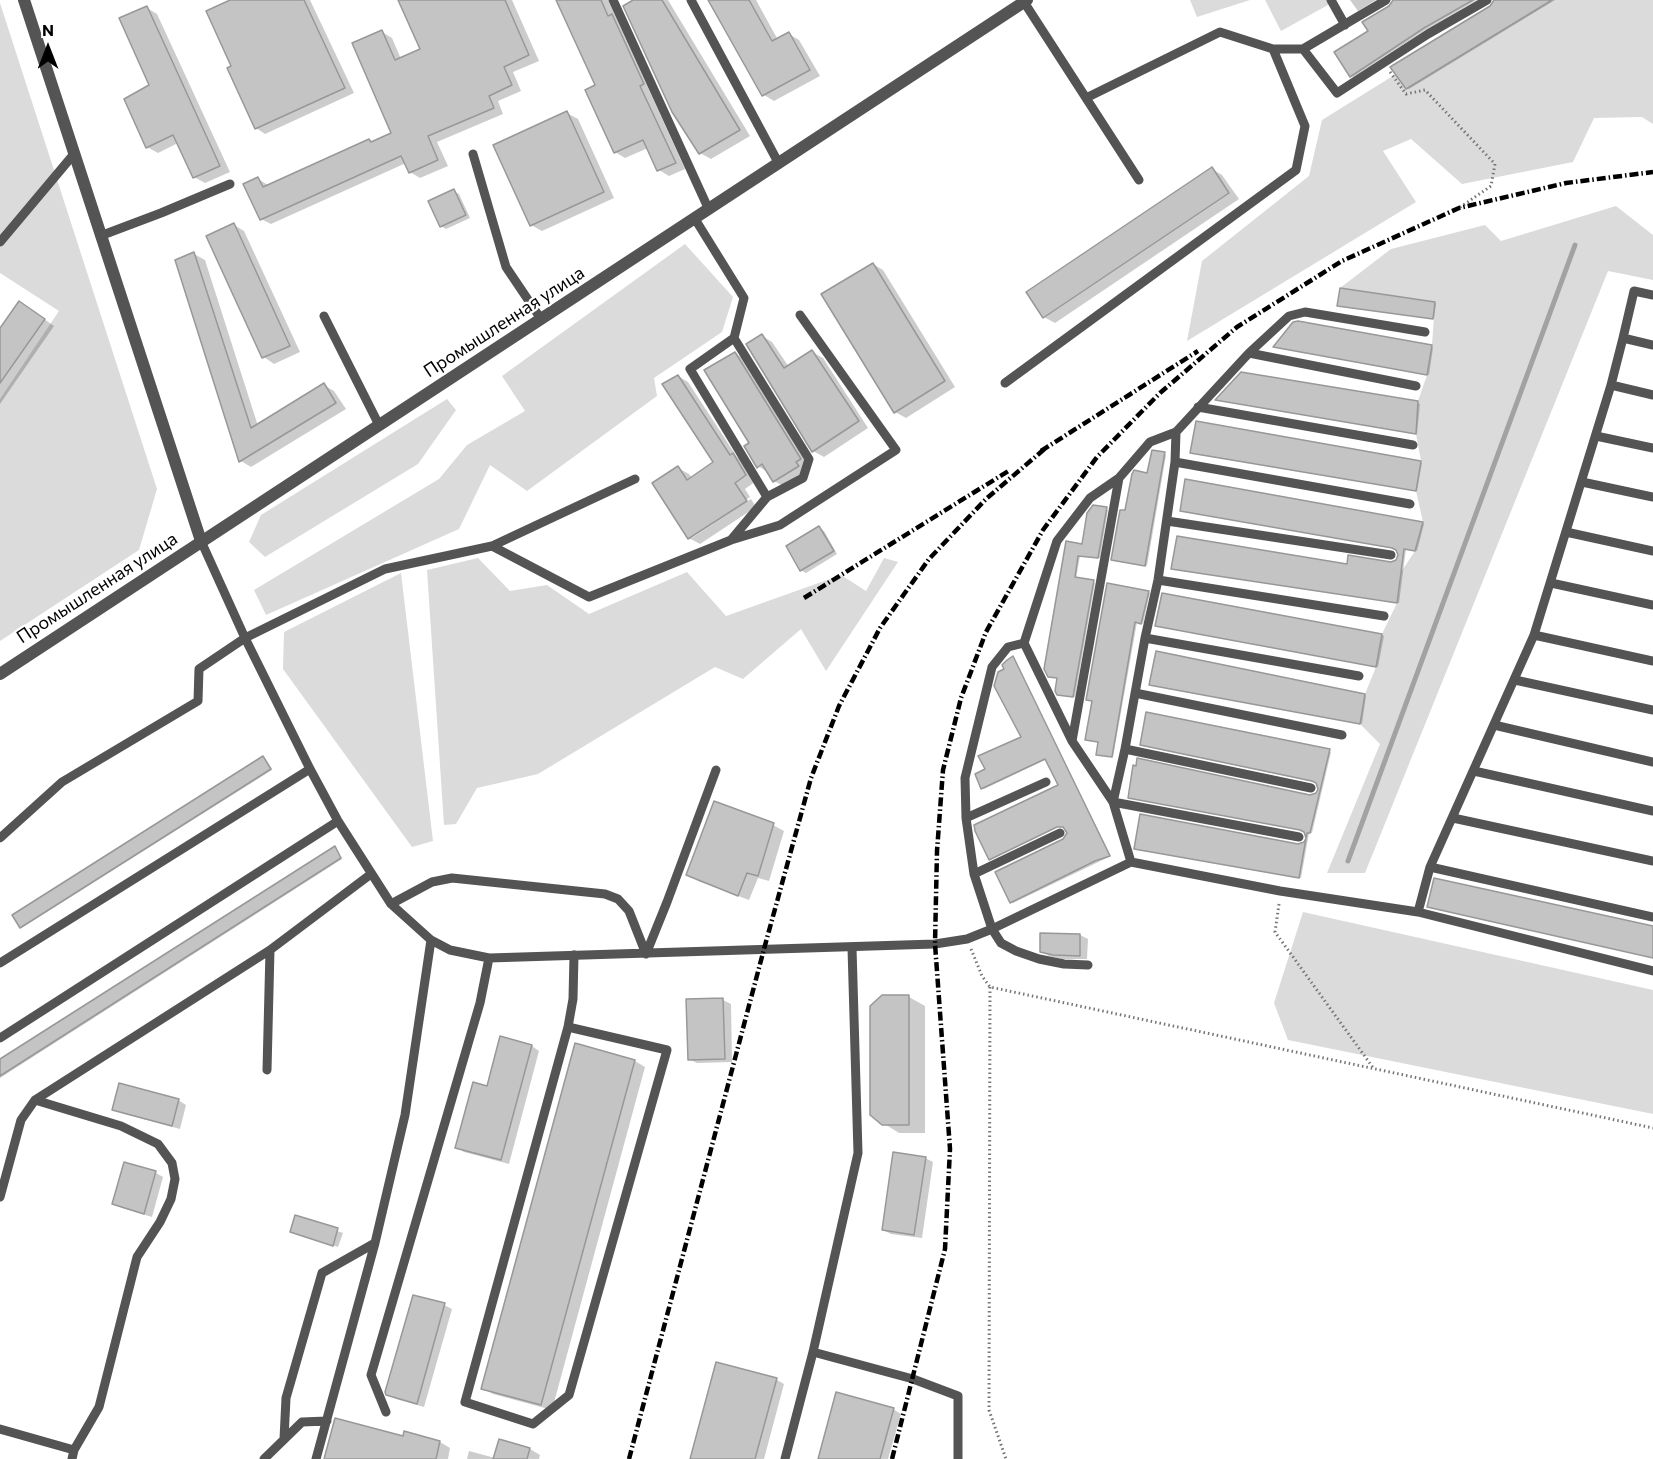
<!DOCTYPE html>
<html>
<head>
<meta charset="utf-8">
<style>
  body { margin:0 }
  #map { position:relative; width:1653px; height:1459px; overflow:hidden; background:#fff; font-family:Commissioner,sans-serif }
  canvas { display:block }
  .north { position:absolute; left:18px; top:18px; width:60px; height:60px; -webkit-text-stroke:4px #fff; paint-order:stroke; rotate:0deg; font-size:16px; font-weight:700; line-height:24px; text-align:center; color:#000 }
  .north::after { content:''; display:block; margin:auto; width:21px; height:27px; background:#000; clip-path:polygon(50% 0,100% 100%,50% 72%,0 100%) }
</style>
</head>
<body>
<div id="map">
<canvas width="1653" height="1459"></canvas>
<div class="north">N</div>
</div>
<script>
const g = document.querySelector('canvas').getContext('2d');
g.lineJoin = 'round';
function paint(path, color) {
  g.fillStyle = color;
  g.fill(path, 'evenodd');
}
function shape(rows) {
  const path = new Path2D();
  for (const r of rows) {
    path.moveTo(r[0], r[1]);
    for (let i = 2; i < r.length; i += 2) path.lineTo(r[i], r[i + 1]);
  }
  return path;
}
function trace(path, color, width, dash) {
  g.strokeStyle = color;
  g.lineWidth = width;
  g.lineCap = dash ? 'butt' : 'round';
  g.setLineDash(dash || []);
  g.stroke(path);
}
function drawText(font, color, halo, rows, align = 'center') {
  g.font = font + ' Commissioner,sans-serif';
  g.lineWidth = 4.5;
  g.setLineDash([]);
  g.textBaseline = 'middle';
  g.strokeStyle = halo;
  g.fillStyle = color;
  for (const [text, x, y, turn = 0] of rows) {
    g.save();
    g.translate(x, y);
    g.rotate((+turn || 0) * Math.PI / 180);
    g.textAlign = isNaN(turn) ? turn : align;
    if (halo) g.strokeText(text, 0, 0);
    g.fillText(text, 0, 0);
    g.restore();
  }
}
const green = shape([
  [1190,0,1250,0,1197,17],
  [1265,0,1337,0,1281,31],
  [1552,0,1653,0,1653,124,1642,117,1594,118,1573,162,1462,184,1411,139,1383,151,1416,202,1187,341,1202,261,1309,176,1322,120,1396,74,1406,89],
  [0,3,157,489,139,550,0,641,0,399,59,311,0,273],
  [1616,206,1653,235,1653,280,1608,271,1365,873,1327,873,1380,744,1360,724,1365,694,1376,667,1382,634,1397,603,1401,572,1415,551,1423,522,1416,491,1421,461,1416,434,1418,401,1427,375,1432,345,1435,302,1340,288,1391,249,1485,225,1501,241],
  [685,244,733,297,722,332,654,378,657,396,527,491,490,465,459,529,266,615,254,590,439,479,467,445,525,411,502,376],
  [447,399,456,410,418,464,265,557,249,542,261,515],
  [478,558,510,591,547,585,589,614,687,572,726,616,841,575,866,591,884,558,898,562,826,671,801,629,743,679,715,667,538,774,477,788,456,824,444,825,427,570],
  [401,573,433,841,412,847,283,669,284,632],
  [1303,912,1653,990,1653,1114,1288,1040,1274,1003]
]);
const shadow = shape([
  [229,0,310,0,354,93,265,134,256,128,233,67],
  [400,0,512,0,539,61,513,72,521,91,498,101,503,114,437,142,448,166,420,178,410,172,406,163,271,224,261,219,258,179,268,185,369,141,373,143,393,134,382,32,392,38,401,59,422,50],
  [558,0,608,0,685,169,669,176,659,170,648,148,625,158,615,152,597,85],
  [632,0,668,0,750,136,711,159,700,153],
  [710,0,756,0,778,40,789,34,799,40,820,76,774,101,764,95],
  [1350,0,1376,0,1358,11],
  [1394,0,1477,0,1427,29,1353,77,1351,75,1370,31,1391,7],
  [1495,0,1555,0,1409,89,1407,88,1491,7],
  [147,8,157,14,230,172,205,183,194,177,178,143,158,153,147,147,151,85],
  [567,113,578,119,614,198,542,231,531,225],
  [1212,169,1222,175,1239,199,1055,323,1044,317],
  [454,191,459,194,470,218,446,229,441,226],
  [234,225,244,231,300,352,274,364,264,357,208,237],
  [194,254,205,260,258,426,324,385,334,391,346,409,251,467,241,461,177,260],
  [873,264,883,270,955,387,906,418,895,412],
  [1435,303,1436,304,1434,319,1341,306],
  [30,309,54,326,0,404,0,331],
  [762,336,772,342,789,367,812,352,823,358,868,428,824,457,813,451],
  [1277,347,1432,347,1433,348,1429,375],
  [735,353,745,360,811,465,808,473,785,487,774,481,769,473,758,466,751,443],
  [678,376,688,382,737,457,743,461,756,481,745,489,750,497,692,535,692,538,751,499,756,507,700,544,689,538,678,468,689,474,692,478,715,463],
  [1218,400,1418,403,1420,404,1417,434],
  [1164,454,1166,455,1147,566,1115,561,1113,560,1148,474],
  [1194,454,1420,462,1422,463,1417,491],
  [1106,509,1108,510,1100,558,1080,556,1076,579,1095,583,1075,697,1060,695,1067,543,1083,545],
  [1423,523,1424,524,1417,551,1406,549,1399,603,1173,569,1391,563,1397,561],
  [819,528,824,531,837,554,806,573,801,570],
  [1148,592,1150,593,1143,624,1137,622,1113,757,1099,755,1100,742,1089,741,1094,701],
  [1163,595,1382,635,1384,636,1378,667,1158,626],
  [1013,658,1111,856,1013,903,1011,902,1067,837,1068,830,1065,827,1060,827,1065,825,1060,786,1047,759,984,789,982,788,987,770,1023,738,1006,670],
  [1152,685,1365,695,1366,696,1362,724],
  [1143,745,1331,752,1312,833,1309,833,1301,878,1138,849,1298,845,1305,843,1307,838,1305,831,1310,796,1314,796,1319,790,1317,783],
  [264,758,272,770,23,927,21,926],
  [773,825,784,831,769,881,758,878,749,900,698,881,688,875],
  [335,848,342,859,0,1078,0,1060],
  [1080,935,1088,939,1087,959,1062,959,1049,956,1041,951],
  [909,997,925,1006,925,1133,899,1133,883,1123],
  [723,1000,731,1004,732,1062,697,1063,689,1059],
  [501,1038,532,1046,539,1051,509,1164,464,1152,456,1147,488,1088],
  [635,1061,645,1067,552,1410,493,1394,483,1388],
  [178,1100,186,1105,180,1129,121,1113,113,1109],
  [925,1158,933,1162,922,1238,891,1234,883,1230],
  [125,1164,156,1173,163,1177,152,1217,122,1208,114,1204],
  [296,1217,343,1233,338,1247,292,1232],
  [444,1305,452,1309,424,1407,396,1399,388,1394],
  [717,1364,777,1380,784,1384,764,1459,692,1459],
  [893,1409,901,1414,888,1459,819,1459],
  [405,1433,440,1442,450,1448,448,1459,326,1459,404,1437],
  [500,1441,530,1449,540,1455,539,1459,467,1459,469,1451,495,1458]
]);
const stream = shape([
  [1348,861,1575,245]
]);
const building = shape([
  [230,0,304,0,345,88,255,129,227,68,231,66,206,11,230,0],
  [398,0,505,0,529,55,504,67,512,85,489,96,494,108,428,136,438,160,409,173,401,156,260,220,243,184,258,177,263,187,369,139,371,142,391,133,352,43,382,30,395,60,420,49,398,0],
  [556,0,601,0,608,16,612,14,644,84,640,86,676,163,657,171,643,140,614,153,585,90,595,85,556,0],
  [633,0,662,0,740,130,699,154,672,112,623,6,633,0],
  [708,0,749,0,772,41,789,32,810,70,762,96,708,0],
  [1393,0,1473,0,1424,28,1350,77,1334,52,1368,31,1362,22,1389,6,1393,0],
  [1494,0,1552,0,1406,89,1390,67,1490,6,1494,0],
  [147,6,220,166,193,178,173,135,146,148,124,99,149,85,119,18,147,6],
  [567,111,604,192,530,226,493,145,567,111],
  [1212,167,1229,193,1043,318,1026,292,1212,167],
  [454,189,466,215,440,227,428,201,454,189],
  [234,223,290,346,262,358,206,236,234,223],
  [194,252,251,428,324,383,336,403,239,462,175,260,194,252],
  [873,263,945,381,894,413,821,294,873,263],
  [1340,288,1435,302,1433,319,1337,306,1340,288],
  [19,301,45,319,0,383,0,328,19,301],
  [1298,321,1432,345,1427,375,1273,347,1293,322,1298,321],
  [762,334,784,368,812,350,859,421,812,452,746,344,762,334],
  [735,352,801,459,796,462,799,466,773,482,762,464,757,468,744,446,749,443,704,370,735,352],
  [1241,372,1418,401,1416,434,1215,400,1241,372],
  [678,375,730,455,733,453,746,475,735,483,747,501,688,539,652,483,678,466,687,480,713,462,662,384,678,375],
  [1196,421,1421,461,1416,491,1190,453,1196,421],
  [1152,450,1165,452,1145,566,1111,560,1120,510,1125,510,1132,474,1134,470,1147,473,1152,450],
  [1185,479,1423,522,1415,551,1404,549,1397,603,1171,569,1177,536,1347,564,1348,555,1391,562,1396,560,1398,555,1396,550,1392,548,1180,511,1185,479],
  [1093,505,1107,507,1098,558,1078,556,1075,577,1094,580,1073,697,1057,695,1055,691,1057,678,1048,677,1044,669,1066,541,1082,544,1087,513,1093,505],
  [819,526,834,551,800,571,786,546,819,526],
  [1107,583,1149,591,1141,624,1135,622,1112,757,1096,755,1098,742,1085,740,1092,701,1086,700,1107,583],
  [1162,593,1382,634,1376,667,1155,626,1162,593],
  [1156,651,1365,694,1360,724,1149,685,1156,651],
  [1013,656,1110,856,1095,861,1010,903,995,872,1063,839,1067,833,1063,827,1057,827,989,860,975,831,974,825,1058,785,1045,759,981,789,975,774,985,769,978,756,1021,737,994,686,998,672,1004,669,1002,665,1007,660,1013,656],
  [1146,712,1330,749,1310,833,1307,833,1299,878,1134,849,1140,814,1298,844,1304,842,1306,838,1304,832,1300,830,1128,798,1133,765,1136,766,1137,758,1310,795,1316,793,1318,789,1316,783,1312,781,1140,745,1146,712],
  [263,756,271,769,20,928,12,915,263,756],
  [714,801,774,823,758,876,747,873,738,896,686,875,714,801],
  [335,846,341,858,0,1076,0,1059,335,846],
  [1434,878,1653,926,1653,958,1427,907,1434,878],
  [1040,933,1080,934,1080,956,1053,955,1040,952,1040,933],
  [882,995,909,995,909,1125,882,1125,870,1115,870,1006,882,995],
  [723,998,725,1059,688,1060,686,999,723,998],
  [500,1036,532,1045,501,1160,455,1148,473,1082,487,1086,500,1036],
  [575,1043,635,1060,541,1405,481,1389,575,1043],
  [119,1083,179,1099,172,1126,112,1110,119,1083],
  [893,1152,926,1157,914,1235,882,1230,893,1152],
  [124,1162,156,1171,144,1214,112,1204,124,1162],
  [295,1215,338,1228,333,1246,290,1232,295,1215],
  [413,1295,445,1303,417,1404,386,1395,385,1392,413,1295],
  [716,1362,777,1378,755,1459,690,1459,716,1362],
  [836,1392,894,1408,880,1459,818,1459,836,1392],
  [335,1418,403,1436,404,1431,440,1441,436,1459,324,1459,335,1418],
  [499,1439,530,1448,527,1459,493,1459,499,1439]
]);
const path = shape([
  [1390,72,1406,94,1425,90,1495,164,1491,186,1459,208],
  [1279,904,1275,932,1374,1069],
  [971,949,982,976,990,987,1653,1128],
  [990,987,989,1410,1006,1459]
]);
const service = shape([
  [613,0,709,210],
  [691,0,779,164],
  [1331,0,1345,25],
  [1024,2,1139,180],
  [1303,49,1337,93,1428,34,1487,0],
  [1086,98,1220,32,1273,49,1303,49,1386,0],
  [473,154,506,267,541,319],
  [695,219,744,298,734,338,690,369,767,497,731,540],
  [100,236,161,213,230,184],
  [0,242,74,154],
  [324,316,379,425],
  [734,338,809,459,803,478,767,497],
  [1623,338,1634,291,1653,295],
  [1249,353,1416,386],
  [1005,383,1296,170,1305,126,1273,49],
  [1611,385,1653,395],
  [1198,407,1413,445],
  [1596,436,1653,448],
  [1175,462,1410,504],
  [1119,478,1072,741,1113,802,1299,837],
  [1582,482,1653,497],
  [1167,521,1391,555],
  [1566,532,1653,551],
  [201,541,245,638,310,769,338,821,391,904,431,940,450,950,489,958,935,944,967,939,992,929,1131,862,1280,891,1418,912,1430,867,1534,635,1611,385,1623,338,1653,345],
  [492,546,589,597,731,540,780,525,896,450,800,315],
  [1158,580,1384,616],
  [1551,583,1653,605],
  [1534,635,1653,661],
  [1145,638,1359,676],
  [1024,643,1072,741],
  [1515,680,1653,710],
  [1135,693,1342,735],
  [1494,725,1653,762],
  [1125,749,1311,788],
  [1474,771,1653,811],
  [966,818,1046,782],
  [1453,818,1653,861],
  [0,838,62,782,198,701,199,669,245,638,385,569,492,546,635,479],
  [1131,862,1113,802,1125,749,1145,638,1158,580,1175,462,1176,432],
  [1430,867,1653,917],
  [974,874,1060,833],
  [391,904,432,882,452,878,605,894,618,899,629,911,646,954],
  [1418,912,1653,971],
  [646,954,667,902,716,770],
  [0,963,310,769],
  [1088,965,1064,964,1039,959,1016,951,1001,943,992,929,974,874,966,818,965,778,992,667,1008,647,1024,643,1057,541,1090,498,1119,478,1150,442,1176,432,1249,353,1289,316,1305,312,1425,332],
  [568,1027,667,1050,569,1395,533,1424,465,1402,568,1027,573,999,574,955],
  [0,1038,338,821],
  [267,1070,270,950,371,874],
  [35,1100,121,1126,158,1144,172,1163,175,1179,171,1199,160,1222,137,1257,99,1407,74,1450],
  [0,1197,21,1120,35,1100,270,950],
  [813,1352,913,1379,958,1396,958,1459],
  [386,1412,371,1375,480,1003,489,958],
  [0,1429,74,1450,72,1459],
  [284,1439,286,1398,322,1273,375,1243],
  [264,1459,302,1422,327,1421],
  [316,1459,375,1243,405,1115,431,940],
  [785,1459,813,1352,858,1153,852,948]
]);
const minor = shape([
  [24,0,201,541]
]);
const tertiary = shape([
  [0,674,1027,0]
]);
const rail = shape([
  [1041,451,1198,351],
  [804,598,1010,470],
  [629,1459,764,949,811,778,839,706,880,628,929,559,986,499,1048,446],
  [892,1459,945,1249,950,1149,935,944,937,851,943,770,961,698,986,632,1043,530,1097,457,1160,393,1237,327,1342,261,1459,208,1566,183,1653,172]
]);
const streetNames = [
  ["Промышленная улица",504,322,-33],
  ["Промышленная улица",97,588,-33]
];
paint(green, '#dbdbdb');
paint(shadow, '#0003');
trace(stream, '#a2a2a2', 5);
paint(building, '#c4c4c4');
trace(building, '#989898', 1.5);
trace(path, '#767676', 3, [1.5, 3]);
trace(service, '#545454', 9);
trace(minor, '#545454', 12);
trace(tertiary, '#545454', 12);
trace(rail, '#000', 4.5, [9, 3, 1.5, 3]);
drawText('18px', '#000', '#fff', streetNames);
</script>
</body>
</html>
